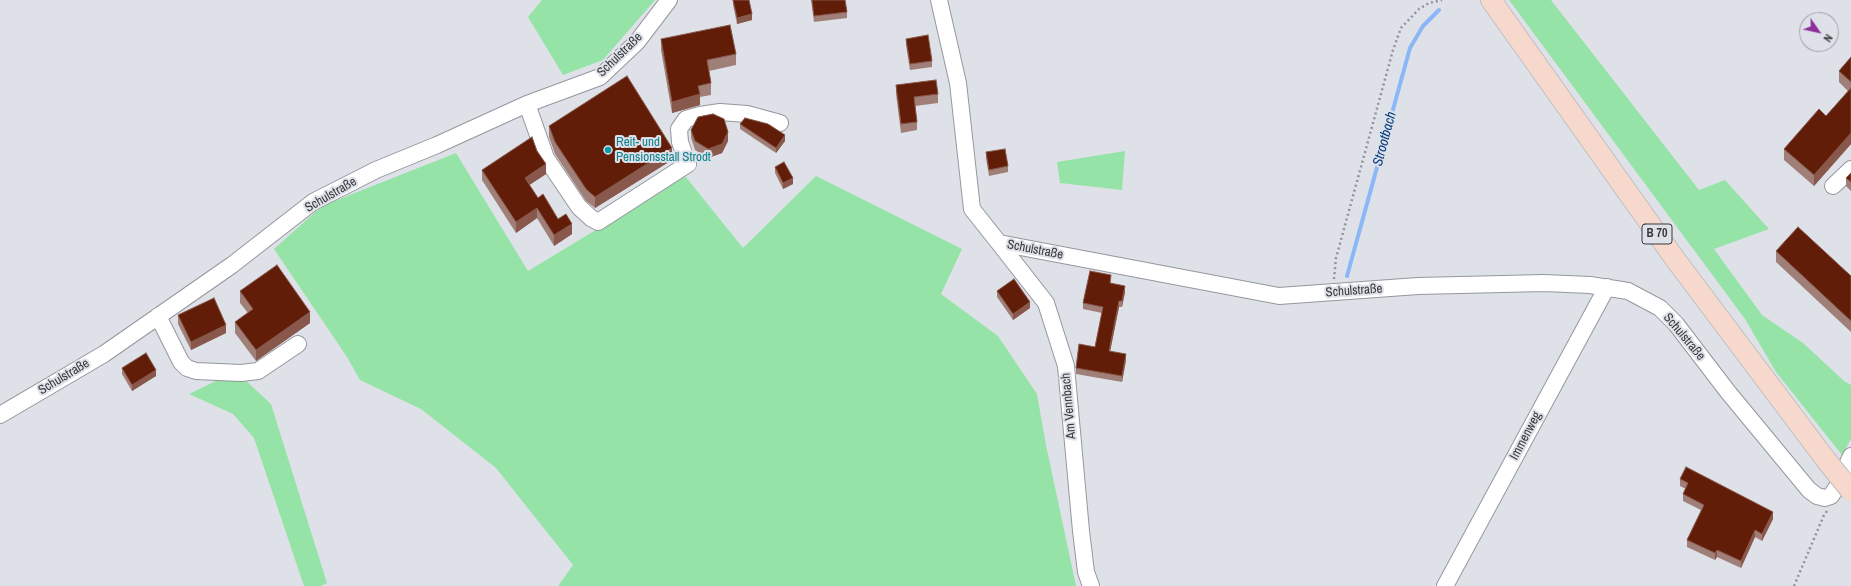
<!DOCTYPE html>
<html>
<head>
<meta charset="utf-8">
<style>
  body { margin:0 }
  #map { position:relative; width:1851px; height:586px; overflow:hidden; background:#dfe1e9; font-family:"Archivo Narrow",sans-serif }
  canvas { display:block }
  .north { position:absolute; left:1799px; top:12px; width:40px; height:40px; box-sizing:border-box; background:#dfe1e9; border:1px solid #9c9ea4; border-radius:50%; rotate:124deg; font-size:11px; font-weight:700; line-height:16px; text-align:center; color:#38393c }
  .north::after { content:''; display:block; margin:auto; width:14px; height:18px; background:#8d309b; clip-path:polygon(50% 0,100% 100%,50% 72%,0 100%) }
</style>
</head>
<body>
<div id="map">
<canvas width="1851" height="586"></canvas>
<div class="north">N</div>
</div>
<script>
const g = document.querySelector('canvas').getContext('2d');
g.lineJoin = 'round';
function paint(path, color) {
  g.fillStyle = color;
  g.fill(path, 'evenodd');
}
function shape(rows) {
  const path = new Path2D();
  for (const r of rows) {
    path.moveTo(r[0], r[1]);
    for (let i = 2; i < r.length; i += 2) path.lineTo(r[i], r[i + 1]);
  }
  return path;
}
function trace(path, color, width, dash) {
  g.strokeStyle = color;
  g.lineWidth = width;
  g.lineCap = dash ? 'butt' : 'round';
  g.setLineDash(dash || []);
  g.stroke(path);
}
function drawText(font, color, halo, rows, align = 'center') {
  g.font = font + ' "Archivo Narrow",sans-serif';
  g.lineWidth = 4;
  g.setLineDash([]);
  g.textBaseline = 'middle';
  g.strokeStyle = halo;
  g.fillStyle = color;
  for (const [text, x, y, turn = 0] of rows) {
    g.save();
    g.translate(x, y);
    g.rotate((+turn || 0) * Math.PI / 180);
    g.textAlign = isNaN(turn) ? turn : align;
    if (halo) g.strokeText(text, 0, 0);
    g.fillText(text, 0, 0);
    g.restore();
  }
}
const green = shape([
  [542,0,655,0,603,60,563,75,528,17],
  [1509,0,1551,0,1699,190,1725,180,1769,229,1714,249,1762,315,1803,343,1844,381,1851,385,1851,439,1842,455,1776,372,1745,319],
  [1125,151,1122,190,1060,183,1057,162],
  [456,153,528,271,685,176,743,248,816,176,962,249,941,294,998,336,1037,394,1046,445,1076,586,558,586,573,565,496,468,421,409,360,380,347,357,274,249,322,206],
  [222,378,243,378,271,404,327,583,321,586,304,586,254,438,233,414,189,394]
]);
const stream = shape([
  [1347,276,1410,48,1423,26,1439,10]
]);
const path = shape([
  [1334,279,1336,258,1393,50,1401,28,1419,9,1429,3,1442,0],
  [1794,586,1824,515,1827,511]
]);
const minor = shape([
  [939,0,958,83,972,209,999,243,1279,296,1418,286,1544,283,1590,285,1628,291,1660,308,1676,324,1728,392,1809,490,1817,496,1825,498,1831,496,1838,485,1851,456],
  [527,104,546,158,579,207,591,218,598,222,688,164,680,142,679,129,686,119,700,115,720,112,747,114,780,123],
  [1833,186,1851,169],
  [999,243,1046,303,1066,366,1081,531,1086,572,1091,586],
  [158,316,181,362,187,368,196,371,241,373,258,371,298,344],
  [0,415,104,354,232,265,313,202,376,170,437,145,527,104,600,77,637,42,669,0],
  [1445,586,1607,287]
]);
const major = shape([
  [1491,0,1675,259,1826,460]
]);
const majorBridge = shape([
  [1826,460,1851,491]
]);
const wall = shape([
  [733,0,749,0,752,20,737,24,733,4],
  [811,0,845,0,847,12,847,18,814,22],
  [661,39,736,54,736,65,709,71,711,83,711,95,700,97,700,105,672,113,661,50],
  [906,39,932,61,932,67,910,70,906,45],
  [1851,57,1851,144,1814,186,1784,160,1784,149,1826,116,1848,91,1839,82,1839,71],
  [896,85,938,94,938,103,915,106,917,122,917,130,901,133,896,94],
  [740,124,785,141,776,153,740,129],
  [549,126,672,160,595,208,586,201,555,154,549,137],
  [691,130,728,141,722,153,708,158,695,150,691,138],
  [986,152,1008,166,1008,172,989,176,986,158],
  [775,167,793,184,783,189,775,173],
  [482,170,546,174,529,185,538,198,572,234,554,246,537,218,516,233,482,180],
  [1851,173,1851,191,1846,186,1846,178],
  [1776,251,1851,276,1851,332,1776,262],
  [1111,281,1111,283,1125,292,1122,307,1119,307,1110,351,1126,360,1122,382,1076,374,1076,368,1095,347,1102,313,1083,309,1083,303],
  [240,291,310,323,256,361,235,333,235,322,248,313,240,303],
  [997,291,1030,308,1013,320,997,297],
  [178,315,226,333,191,350,178,324],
  [122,368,156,376,132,391,122,374],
  [1680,479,1773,519,1762,541,1755,537,1741,568,1717,557,1715,560,1687,547,1687,540,1701,510,1683,501,1683,494,1686,489,1680,486]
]);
const shadedWall = shape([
  [752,14,752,20,737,24,737,18],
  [700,94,700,105,672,113,672,102],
  [728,132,728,141,722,153,708,158,708,149],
  [1851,133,1851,144,1814,186,1814,175],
  [785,135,785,141,776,153,776,148],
  [672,148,672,160,595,208,595,197],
  [546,164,546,174,525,188,525,178],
  [793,178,793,184,783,189,783,183],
  [537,208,537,218,516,233,516,222],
  [572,224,572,234,554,246,554,235],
  [1125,286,1125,292,1122,307,1122,301],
  [1119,301,1119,307,1109,357,1109,351],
  [1030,302,1030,308,1013,320,1013,314],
  [310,312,310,323,256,361,256,350],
  [226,325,226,333,191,350,191,342],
  [1126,354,1126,360,1122,382,1122,376],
  [156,370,156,376,132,391,132,385],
  [1773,512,1773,519,1762,541,1762,534],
  [1755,530,1755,537,1741,568,1741,561],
  [1717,550,1717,557,1715,560,1715,553]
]);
const building = shape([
  [733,0,749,0,752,14,737,18,733,0],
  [812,0,845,0,847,12,814,16,812,0],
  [730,25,736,54,707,60,711,83,698,86,700,94,672,102,661,39,730,25],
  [928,35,932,61,910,64,906,39,928,35],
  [1851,57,1851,82,1839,71,1851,57],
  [627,76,672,148,595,197,586,189,555,142,549,126,627,76],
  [936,80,938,94,914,97,917,122,901,124,896,85,936,80],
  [1851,88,1851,133,1814,175,1784,149,1819,109,1826,116,1851,88],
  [713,114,724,119,728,132,722,144,708,149,695,141,691,130,698,117,713,114],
  [745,118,768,124,785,135,776,148,740,124,745,118],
  [532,137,537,151,546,164,525,178,538,198,543,194,558,219,566,214,572,224,554,235,537,208,516,222,482,170,532,137],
  [1005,149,1008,166,989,170,986,152,1005,149],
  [784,162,793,178,783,183,775,167,784,162],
  [1851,173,1851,182,1846,178,1851,173],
  [1798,227,1851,276,1851,321,1776,251,1798,227],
  [277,265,310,312,256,350,235,322,253,309,240,291,277,265],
  [1090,271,1111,275,1110,283,1125,286,1122,301,1119,301,1109,351,1126,354,1122,376,1076,368,1079,344,1095,347,1103,307,1083,303,1090,271],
  [1014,279,1030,302,1013,314,997,291,1014,279],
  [214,298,226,325,191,342,178,315,214,298],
  [146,353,156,370,132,385,122,368,146,353],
  [1686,467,1773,512,1762,534,1755,530,1741,561,1717,550,1715,553,1687,540,1704,505,1683,494,1688,483,1680,479,1686,467]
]);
const markers = [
  [608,150,4,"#0f9aa8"]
];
const shields = [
  [1657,234,30]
];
const shieldNames = [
  ["B 70",1657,234]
];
const streetNames = [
  ["Schulstraße",620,55,-44],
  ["Schulstraße",331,195,-30],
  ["Schulstraße",1035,250,11],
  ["Schulstraße",1354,291,-4],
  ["Schulstraße",1684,337,50],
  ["Schulstraße",64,377,-31],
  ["Am Vennbach",1069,406,-95],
  ["Immenweg",1526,436,-62]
];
const cultureNames = [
  ["Reit- und",616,143],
  ["Pensionsstall Strodt",616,158]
];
const waterNames = [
  ["Strootbach",1385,139,-75]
];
paint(green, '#96e3a8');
trace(stream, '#8cb7f7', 4);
trace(minor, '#95979e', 18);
trace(major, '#bfc0c1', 22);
trace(path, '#919298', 2.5, [2, 3]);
trace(minor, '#fff', 16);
trace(major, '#f7d8cd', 20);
trace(majorBridge, '#bfc0c1', 22, []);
trace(majorBridge, '#f7d8cd', 20);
paint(wall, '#a07f78');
paint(shadedWall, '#87584b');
paint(building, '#611d07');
trace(building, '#87584b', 1);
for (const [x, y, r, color] of markers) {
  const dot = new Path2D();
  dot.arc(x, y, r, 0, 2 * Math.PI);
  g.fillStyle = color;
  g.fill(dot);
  trace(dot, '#dfe1e9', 1.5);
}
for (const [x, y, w] of shields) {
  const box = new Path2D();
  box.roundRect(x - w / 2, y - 10, w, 20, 3);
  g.fillStyle = '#dfe1e9';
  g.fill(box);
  trace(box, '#38393c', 1);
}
drawText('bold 12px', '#38393c', null, shieldNames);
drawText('13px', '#38393c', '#dfe1e9', streetNames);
drawText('13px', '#0d838f', '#dfe1e9', cultureNames, 'left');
drawText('italic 14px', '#063c81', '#dfe1e9', waterNames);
</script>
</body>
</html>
